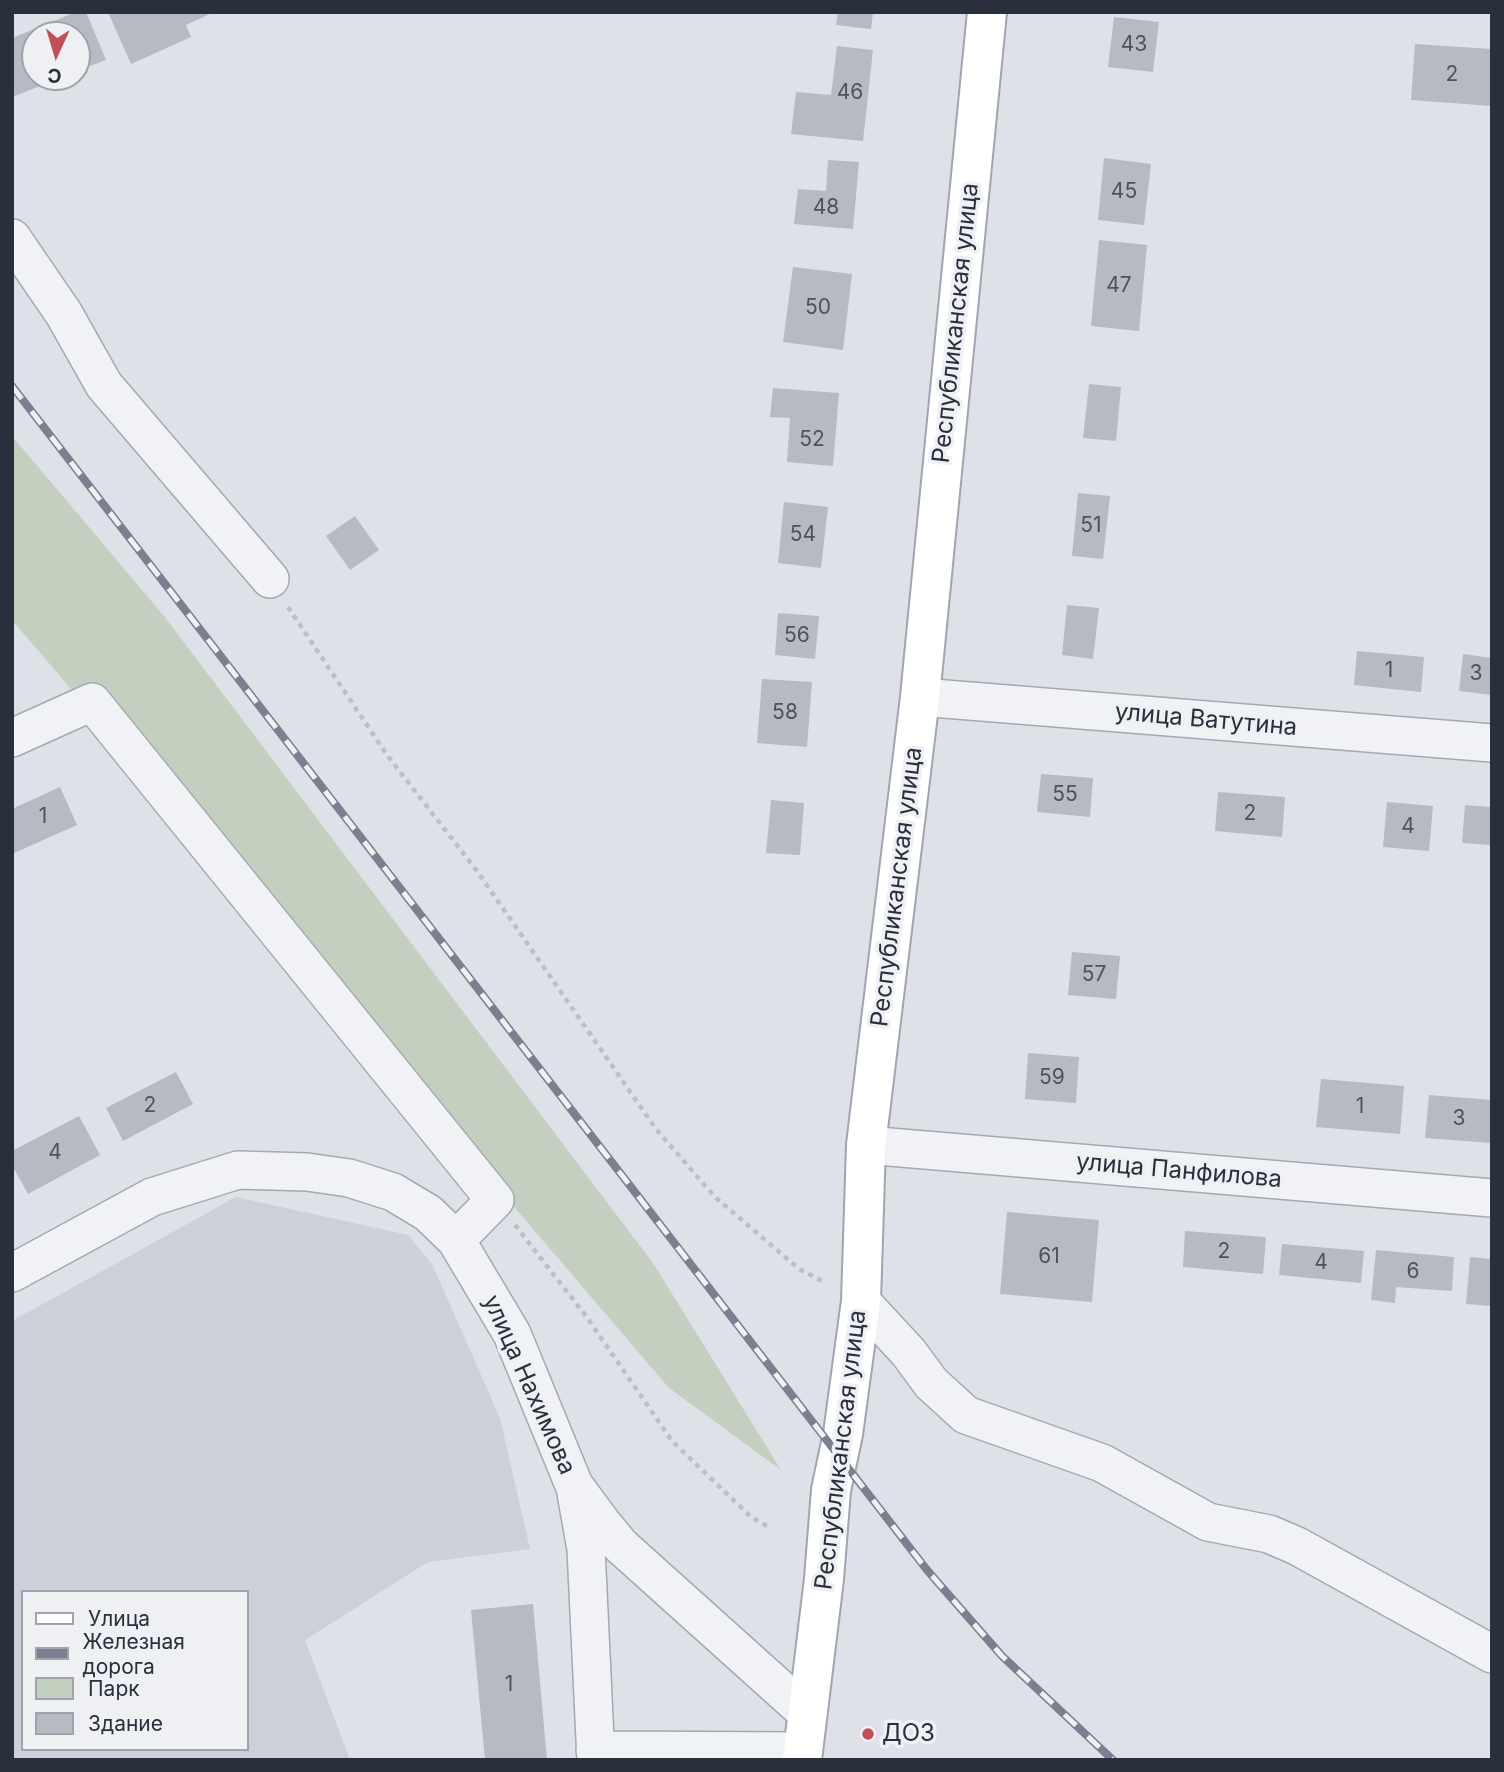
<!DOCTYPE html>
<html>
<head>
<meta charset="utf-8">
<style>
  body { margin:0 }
  #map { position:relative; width:1504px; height:1772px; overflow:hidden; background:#dee1e7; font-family:Inter,sans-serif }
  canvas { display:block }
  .frame { position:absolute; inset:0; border:14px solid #292f3c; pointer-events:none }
  .legend { position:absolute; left:21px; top:1590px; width:228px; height:161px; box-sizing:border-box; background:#eef0f4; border:2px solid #9fa3aa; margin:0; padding:9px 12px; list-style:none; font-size:21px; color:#292f3c }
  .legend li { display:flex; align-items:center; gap:14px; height:35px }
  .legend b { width:35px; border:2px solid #9fa3aa }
  .north { position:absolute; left:21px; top:21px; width:70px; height:70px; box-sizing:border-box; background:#eef0f4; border:2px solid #9fa3aa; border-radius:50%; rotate:184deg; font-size:19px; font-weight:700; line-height:28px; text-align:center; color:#292f3c }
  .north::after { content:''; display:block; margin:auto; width:24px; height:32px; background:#c14e58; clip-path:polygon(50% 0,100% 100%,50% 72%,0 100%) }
</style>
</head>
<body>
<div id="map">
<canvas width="1504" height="1772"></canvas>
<div class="frame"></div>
<ul class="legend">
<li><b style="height:9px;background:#fff"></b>Улица</li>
<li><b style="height:9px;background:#79808f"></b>Железная дорога</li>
<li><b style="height:19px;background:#c3d0c0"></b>Парк</li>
<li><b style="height:19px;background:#b6bac3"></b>Здание</li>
</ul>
<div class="north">С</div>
</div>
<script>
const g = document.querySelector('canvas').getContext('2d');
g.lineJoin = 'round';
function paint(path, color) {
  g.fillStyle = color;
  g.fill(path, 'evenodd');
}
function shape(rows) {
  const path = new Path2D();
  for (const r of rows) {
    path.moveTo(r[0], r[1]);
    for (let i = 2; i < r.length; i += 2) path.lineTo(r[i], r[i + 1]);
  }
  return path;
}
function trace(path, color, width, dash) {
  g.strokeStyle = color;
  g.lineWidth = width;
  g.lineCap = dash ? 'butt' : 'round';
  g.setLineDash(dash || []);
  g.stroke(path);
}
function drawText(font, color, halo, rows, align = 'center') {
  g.font = font + ' Inter,sans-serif';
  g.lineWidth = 7;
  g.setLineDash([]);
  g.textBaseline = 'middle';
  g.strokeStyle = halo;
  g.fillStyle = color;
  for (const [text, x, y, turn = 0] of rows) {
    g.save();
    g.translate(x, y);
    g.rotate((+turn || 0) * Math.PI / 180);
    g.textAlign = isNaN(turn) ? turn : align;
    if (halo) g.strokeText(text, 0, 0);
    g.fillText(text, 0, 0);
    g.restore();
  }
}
const built = shape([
  [236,1197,408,1235,432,1264,500,1418,530,1549,428,1562,305,1640,350,1760,12,1760,12,1321],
  [23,1592,247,1592,247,1749,23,1749]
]);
const green = shape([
  [12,436,164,616,653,1263,781,1470,669,1388,12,620]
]);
const building = shape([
  [76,12,86,12,106,60,77,71,77,35,35,35,35,77,63,77,12,97,12,38],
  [108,12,214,12,186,25,191,37,131,64],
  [838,12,873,12,871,29,836,25],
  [1114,17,1159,22,1153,72,1108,67],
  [1415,44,1492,49,1492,106,1411,100],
  [837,46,873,50,863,141,791,134,796,92,831,95],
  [1104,158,1151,164,1144,225,1098,220],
  [828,160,859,162,853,229,794,224,798,189,826,191],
  [1099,240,1147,245,1139,331,1091,326],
  [793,267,852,274,843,350,783,342],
  [1089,384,1121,387,1116,441,1083,438],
  [773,388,839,393,833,466,787,462,790,418,770,417],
  [1078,493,1110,496,1103,559,1072,556],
  [784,502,828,507,821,568,778,563],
  [355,516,379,550,350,570,326,536],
  [1067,605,1099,608,1093,659,1062,655],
  [778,613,819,616,815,659,775,655],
  [1357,651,1424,657,1421,692,1354,685],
  [1463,654,1492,658,1492,695,1459,691],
  [762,679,812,682,807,747,757,743],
  [1041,774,1093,778,1090,817,1037,812],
  [60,787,77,825,12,854,12,809],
  [1218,792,1285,797,1282,837,1215,831],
  [771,800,804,803,800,855,766,853],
  [1387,802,1433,806,1429,851,1383,847],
  [1465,805,1492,807,1492,845,1462,843],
  [1072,952,1120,956,1116,999,1068,995],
  [1028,1053,1079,1057,1076,1103,1025,1099],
  [176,1072,193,1104,123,1141,106,1108],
  [1321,1079,1404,1086,1400,1134,1316,1127],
  [1429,1095,1492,1100,1492,1143,1425,1138],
  [79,1116,100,1155,28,1194,12,1165,12,1151],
  [1007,1212,1099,1220,1092,1302,1000,1294],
  [1185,1231,1266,1237,1263,1274,1183,1267],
  [1282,1244,1364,1251,1361,1283,1279,1275],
  [1376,1250,1454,1257,1452,1291,1396,1287,1395,1303,1371,1300],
  [1470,1257,1492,1259,1492,1306,1466,1304],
  [533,1604,547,1760,485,1760,471,1610]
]);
const path = shape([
  [288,607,387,755,477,871,656,1129,715,1197,799,1269,826,1283],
  [515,1225,586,1316,672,1441,750,1516,767,1526]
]);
const minor = shape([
  [12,238,64,314,104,385,270,579],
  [920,697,1492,743],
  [12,738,92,702,495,1200,456,1240],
  [866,1145,1492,1198],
  [12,1273,152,1197,238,1170,307,1172,349,1178,393,1192,428,1213,456,1240,512,1334,574,1485,602,1523,621,1546,808,1714],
  [861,1301,909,1353,931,1383,966,1415,1102,1463,1208,1522,1269,1534,1297,1546,1492,1654],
  [576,1493,586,1549,596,1760],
  [595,1750,803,1751]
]);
const major = shape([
  [802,1760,824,1579,831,1490,843,1434,861,1301,866,1145,920,697,987,12]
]);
const rail = shape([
  [12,386,927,1570,1002,1656,1113,1760]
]);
const markers = [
  [868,1734,7,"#c14e58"]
];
const numberNames = [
  ["43",1134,45],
  ["2",1452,75],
  ["46",850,93],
  ["45",1124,192],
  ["48",826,208],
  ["47",1119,286],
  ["50",818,308],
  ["52",812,440],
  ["51",1091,526],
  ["54",803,535],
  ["56",797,636],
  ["1",1389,671],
  ["3",1476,674],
  ["58",785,713],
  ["55",1065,795],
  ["2",1250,814],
  ["1",43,817],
  ["4",1408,827],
  ["57",1094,975],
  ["59",1052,1078],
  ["2",150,1106],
  ["1",1360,1107],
  ["3",1459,1119],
  ["4",55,1153],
  ["2",1224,1252],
  ["61",1049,1257],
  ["4",1321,1263],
  ["6",1413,1272],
  ["1",509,1685]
];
const streetNames = [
  ["Республиканская улица",956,323,-84],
  ["улица Ватутина",1206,720,5],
  ["Республиканская улица",897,887,-83],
  ["улица Панфилова",1179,1171,5],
  ["улица Нахимова",529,1385,66],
  ["Республиканская улица",841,1450,-83]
];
const poiNames = [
  ["ДОЗ",882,1734]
];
paint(built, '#cdd0d8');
paint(green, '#c3d0c0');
paint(building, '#b6bac3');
trace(minor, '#a4a8b0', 40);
trace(major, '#9fa5b1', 42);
trace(path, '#bdbfc5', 4.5, [5, 5]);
trace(minor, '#f1f2f5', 37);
trace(major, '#fff', 38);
trace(rail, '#79808f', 8);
trace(rail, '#eef0f4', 5, [16]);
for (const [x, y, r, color] of markers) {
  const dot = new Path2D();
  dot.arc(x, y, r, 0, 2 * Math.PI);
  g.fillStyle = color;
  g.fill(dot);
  trace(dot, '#eef0f4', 2.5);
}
drawText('21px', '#4c525e', null, numberNames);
drawText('24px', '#292f3c', '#eef0f4', streetNames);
drawText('24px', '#292f3c', '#eef0f4', poiNames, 'left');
</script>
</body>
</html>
